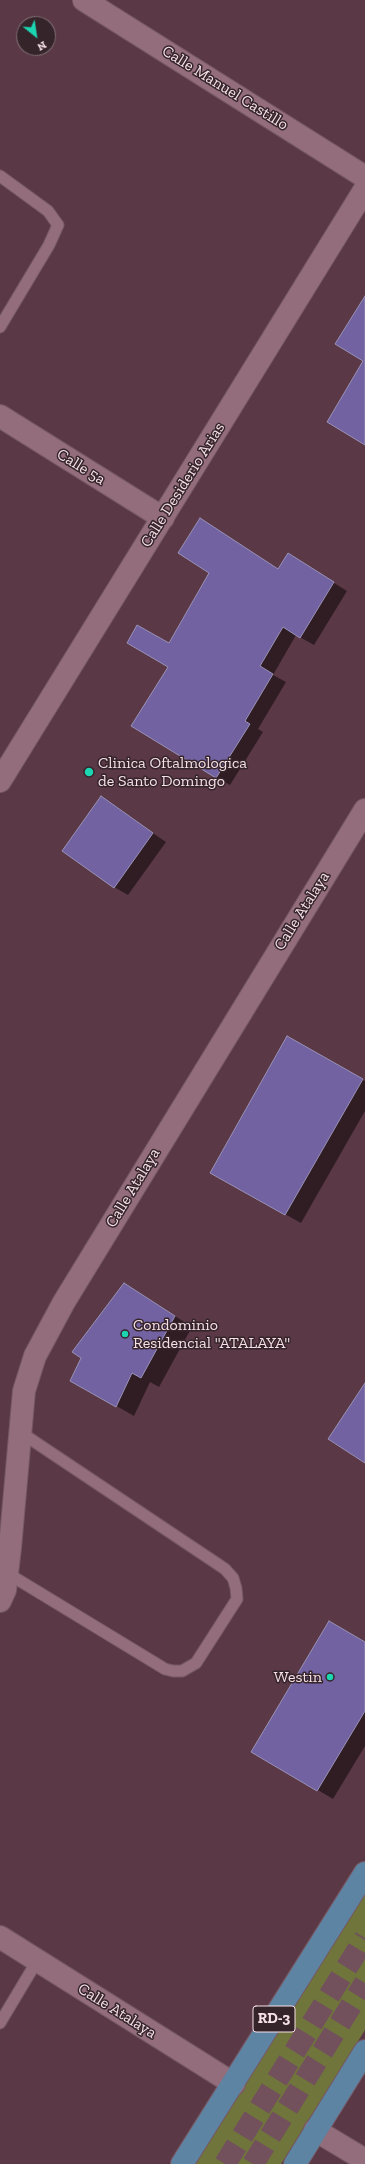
<!DOCTYPE html>
<html>
<head>
<meta charset="utf-8">
<style>
  body { margin:0 }
  #map { position:relative; width:365px; height:2164px; overflow:hidden; background:#5a3845; font-family:"Zilla Slab",serif }
  canvas { display:block }
  .north { position:absolute; left:16px; top:16px; width:40px; height:40px; box-sizing:border-box; background:#35252b; border:1px solid #837077; border-radius:50%; rotate:150deg; font-size:11px; font-weight:700; line-height:16px; text-align:center; color:#f7e0e8 }
  .north::after { content:''; display:block; margin:auto; width:14px; height:18px; background:#1cd5b1; clip-path:polygon(50% 0,100% 100%,50% 72%,0 100%) }
</style>
</head>
<body>
<div id="map">
<canvas width="365" height="2164"></canvas>
<div class="north">N</div>
</div>
<script>
const g = document.querySelector('canvas').getContext('2d');
g.lineJoin = 'round';
function paint(path, color) {
  g.fillStyle = color;
  g.fill(path, 'evenodd');
}
function shape(rows) {
  const path = new Path2D();
  for (const r of rows) {
    path.moveTo(r[0], r[1]);
    for (let i = 2; i < r.length; i += 2) path.lineTo(r[i], r[i + 1]);
  }
  return path;
}
function trace(path, color, width, dash) {
  g.strokeStyle = color;
  g.lineWidth = width;
  g.lineCap = dash ? 'butt' : 'round';
  g.setLineDash(dash || []);
  g.stroke(path);
}
function drawText(font, color, halo, rows, align = 'center') {
  g.font = font + ' "Zilla Slab",serif';
  g.lineWidth = 3;
  g.setLineDash([]);
  g.textBaseline = 'middle';
  g.strokeStyle = halo;
  g.fillStyle = color;
  for (const [text, x, y, turn = 0] of rows) {
    g.save();
    g.translate(x, y);
    g.rotate((+turn || 0) * Math.PI / 180);
    g.textAlign = isNaN(turn) ? turn : align;
    if (halo) g.strokeText(text, 0, 0);
    g.fillText(text, 0, 0);
    g.restore();
  }
}
const green = shape([
  [365,1890,365,2030,281,2164,195,2164]
]);
const shadow = shape([
  [213,527,279,570,302,563,347,591,314,645,296,635,273,675,286,682,258,729,263,732,230,785,216,777,169,644,210,573],
  [101,798,166,842,128,895,114,887],
  [288,1038,365,1081,365,1111,301,1223,227,1182],
  [125,1284,192,1327,159,1387,150,1382,134,1416,71,1380],
  [365,1643,365,1746,333,1799,252,1751]
]);
const building = shape([
  [365,296,365,445,327,422,363,361,335,344,365,296],
  [200,518,278,569,288,553,334,582,300,638,283,627,260,666,273,674,245,721,250,724,216,778,131,726,168,667,127,643,137,625,169,643,209,573,178,553,200,518],
  [101,796,153,833,114,888,62,851,101,796],
  [287,1036,363,1079,285,1215,210,1173,287,1036],
  [124,1283,175,1316,141,1378,132,1373,116,1407,70,1381,81,1358,72,1352,124,1283],
  [365,1383,365,1463,328,1439,365,1383],
  [329,1621,365,1642,365,1711,317,1791,251,1752,329,1621]
]);
const motorwayTunnel = shape([
  [225,2164,365,1938],
  [253,2164,365,1983]
]);
const service = shape([
  [0,176,48,211,58,225,49,245,0,327],
  [7,1573,165,1669,173,1671,182,1671,196,1663,237,1599,236,1588,233,1578,225,1569,20,1432],
  [0,2023,37,1961]
]);
const minor = shape([
  [84,0,365,177],
  [0,416,163,518],
  [0,781,365,189],
  [0,1601,5,1590,10,1548,24,1391,35,1356,64,1302,365,810],
  [0,1937,234,2084],
  [315,2130,365,2160]
]);
const primary = shape([
  [182,2164,365,1873],
  [295,2164,365,2051]
]);
const markers = [
  [89,772,5,"#1cd5b1"],
  [125,1334,4,"#1cd5b1"],
  [330,1677,4,"#1cd5b1"]
];
const shields = [
  [274,2019,42]
];
const shieldNames = [
  ["RD-3",274,2019]
];
const streetNames = [
  ["Calle Manuel Castillo",225,88,32],
  ["Calle 5a",81,467,32],
  ["Calle Desiderio Arias",183,485,-58],
  ["Calle Atalaya",302,911,-58],
  ["Calle Atalaya",133,1188,-59],
  ["Calle Atalaya",117,2011,32]
];
const poiNames = [
  ["Clinica Oftalmologica",98,763],
  ["de Santo Domingo",98,781],
  ["Condominio",133,1325],
  ["Residencial \"ATALAYA\"",133,1343],
  ["Westin",322,1677,"right"]
];
paint(green, '#6f753b');
paint(shadow, '#0007');
paint(building, '#7262a2');
trace(building, '#9992b6', 1);
trace(motorwayTunnel, '#72515d', 22, [22, 11]);
trace(service, '#765864', 13);
trace(minor, '#765864', 24);
trace(primary, '#765864', 24);
trace(service, '#936d7b', 11);
trace(minor, '#936d7b', 22);
trace(primary, '#5e84a4', 22);
for (const [x, y, r, color] of markers) {
  const dot = new Path2D();
  dot.arc(x, y, r, 0, 2 * Math.PI);
  g.fillStyle = color;
  g.fill(dot);
  trace(dot, '#35252b', 1.5);
}
for (const [x, y, w] of shields) {
  const box = new Path2D();
  box.roundRect(x - w / 2, y - 13, w, 26, 3);
  g.fillStyle = '#35252b';
  g.fill(box);
  trace(box, '#f7e0e8', 1);
}
drawText('bold 15px', '#f7e0e8', null, shieldNames);
drawText('16px', '#f7e0e8', '#35252b', streetNames);
drawText('16px', '#f7e0e8', '#35252b', poiNames, 'left');
</script>
</body>
</html>
